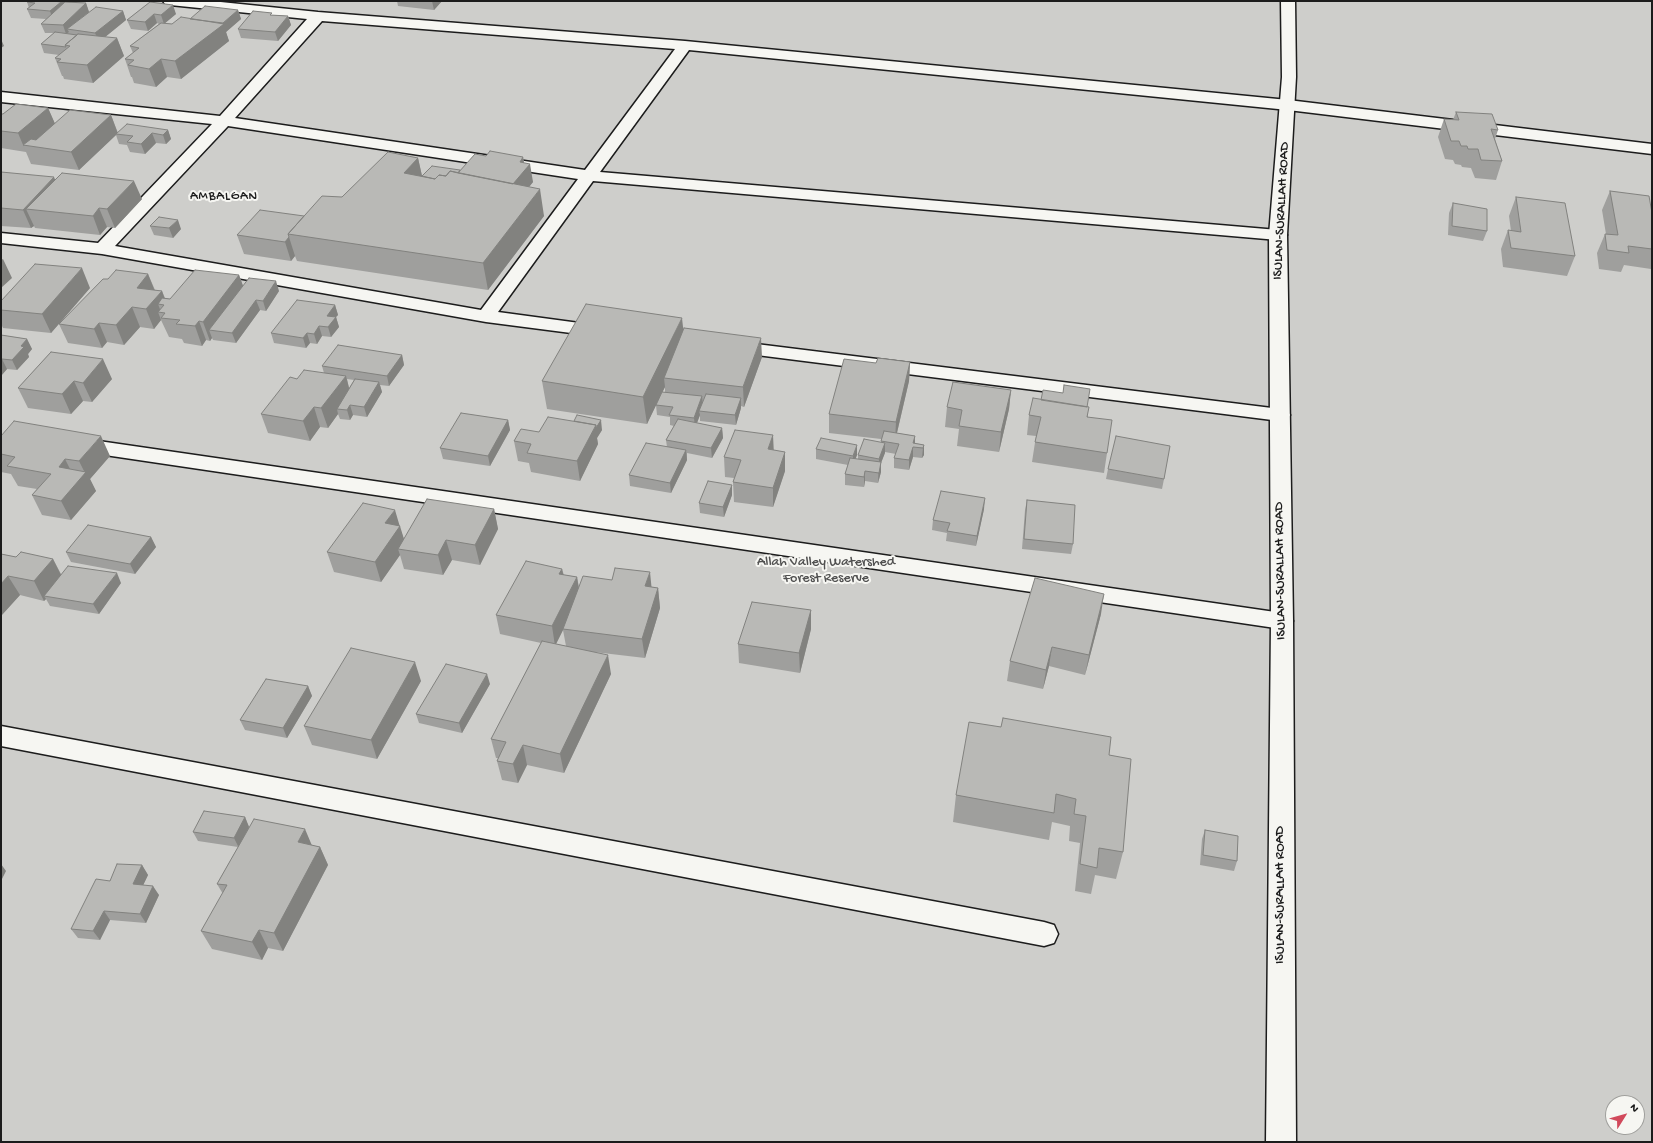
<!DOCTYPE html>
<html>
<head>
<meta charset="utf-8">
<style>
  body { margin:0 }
  #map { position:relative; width:1653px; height:1143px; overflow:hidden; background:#edede9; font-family:"Gochi Hand",sans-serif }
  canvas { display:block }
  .frame { position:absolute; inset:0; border:2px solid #1c1c1c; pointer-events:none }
  .north { position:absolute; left:1605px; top:1095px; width:40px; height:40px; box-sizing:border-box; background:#f6f6f2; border:1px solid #9f9f9c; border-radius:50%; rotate:53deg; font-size:11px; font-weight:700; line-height:16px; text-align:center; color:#1c1c1c }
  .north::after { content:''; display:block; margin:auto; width:14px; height:18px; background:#d1495b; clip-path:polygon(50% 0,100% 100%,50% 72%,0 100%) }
</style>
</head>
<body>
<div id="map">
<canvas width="1653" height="1143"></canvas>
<div class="frame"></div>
<div class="north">N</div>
</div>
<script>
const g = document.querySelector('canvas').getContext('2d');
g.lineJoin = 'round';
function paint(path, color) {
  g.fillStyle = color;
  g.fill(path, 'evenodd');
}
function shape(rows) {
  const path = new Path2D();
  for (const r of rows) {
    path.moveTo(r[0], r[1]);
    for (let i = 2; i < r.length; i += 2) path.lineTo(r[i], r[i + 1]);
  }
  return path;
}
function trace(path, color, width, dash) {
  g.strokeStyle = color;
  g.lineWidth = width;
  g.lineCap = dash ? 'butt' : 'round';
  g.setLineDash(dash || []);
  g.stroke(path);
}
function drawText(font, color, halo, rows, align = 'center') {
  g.font = font + ' "Gochi Hand",sans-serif';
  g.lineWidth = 4;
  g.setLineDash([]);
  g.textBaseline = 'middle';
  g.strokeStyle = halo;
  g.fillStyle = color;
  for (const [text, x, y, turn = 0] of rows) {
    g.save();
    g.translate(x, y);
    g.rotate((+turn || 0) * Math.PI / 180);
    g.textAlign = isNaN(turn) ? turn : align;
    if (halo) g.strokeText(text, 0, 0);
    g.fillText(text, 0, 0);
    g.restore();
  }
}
const green = shape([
  [1,1,1652,1,1652,1142,1,1142],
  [1613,1103,1637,1103,1637,1127,1613,1127]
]);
const minor = shape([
  [163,1,211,1,318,12,685,41,1288,100,1652,144,1652,154,1288,110,689,50,600,172,1278,230,1284,231,1287,235,1284,239,1278,240,593,181,498,312,609,327,611,331,609,335,602,337,486,322,102,254,1,243,1,233,98,243,212,124,1,102,1,92,220,116,307,19,170,5,165,4,163,1],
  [322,21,675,49,585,170,235,118,322,21],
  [228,126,578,179,481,310,115,246,228,126],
  [732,341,1280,409,1287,410,1290,415,1287,420,1280,421,725,351,723,347,725,343,732,341],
  [78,438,1282,613,1290,615,1293,621,1290,627,1282,629,71,450,68,445,71,440,78,438],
  [1,726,1044,922,1054,925,1058,934,1054,943,1044,946,1,746,1,726]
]);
const trunk = shape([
  [1281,1,1295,1,1296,77,1287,235,1293,621,1296,1142,1266,1142,1271,621,1269,235,1282,77,1281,1]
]);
const wall = shape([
  [27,1,71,1,71,2,86,3,89,12,123,11,126,20,105,37,117,38,124,56,93,83,64,79,63,76,62,76,55,58,59,55,44,53,41,44,54,33,45,33,41,24,46,19,31,18,27,9,29,8,27,2],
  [397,1,442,1,434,10,398,6],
  [150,2,176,14,165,23,172,24,190,19,238,10,241,19,226,32,229,41,181,79,167,77,156,87,134,83,132,77,131,77,125,59,133,53,130,46,159,24,157,23,148,31,131,29,127,20],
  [273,15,288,16,291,25,278,41,241,38,238,29],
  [48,108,55,124,111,115,118,133,168,130,171,139,166,144,156,143,145,154,130,152,127,145,119,144,116,135,79,170,31,164,26,152,1,148,1,114],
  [1456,112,1498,130,1495,139,1502,161,1496,180,1475,178,1471,168,1462,167,1461,165,1455,164,1453,160,1445,159,1438,137,1444,119,1453,120],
  [486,156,523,157,524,163,533,182,529,187,544,216,488,290,297,261,295,256,291,261,244,254,237,235,304,216,418,158,422,176,460,170],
  [1,172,55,180,142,199,115,228,107,227,100,235,35,228,34,226,31,228,1,226],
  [1610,191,1652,213,1652,267,1651,269,1624,265,1621,272,1599,269,1597,253,1605,234,1606,234,1602,210],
  [1516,197,1575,256,1567,276,1503,267,1501,249,1508,230,1511,231,1509,216],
  [1453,203,1487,231,1483,241,1448,235,1449,213],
  [150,226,181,229,173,238,154,235],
  [148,274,155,290,162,291,165,298,170,299,239,275,243,286,279,291,266,311,260,310,236,343,213,340,212,338,210,341,206,340,202,346,184,343,182,339,169,337,161,320,154,329,140,327,124,345,107,342,102,348,68,343,59,324,108,279],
  [90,288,51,333,3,328,1,324,1,301],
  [335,305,338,315,336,317,339,327,331,337,322,336,317,344,310,343,306,348,274,343,271,333],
  [683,330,762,357,744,407,741,406,741,408,736,425,700,421,700,415,697,423,722,428,723,438,712,458,687,453,687,460,671,493,630,486,629,475,667,447,666,440,674,426,670,425,670,417,657,415,656,405,659,398,647,424,547,409,542,381],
  [665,387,665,392,662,392],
  [1,335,27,339,32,349,28,354,29,357,17,370,7,369,1,376],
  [51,352,112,379,92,402,83,401,71,414,28,408,18,388],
  [402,355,404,365,389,386,380,385,382,392,367,417,353,415,350,420,340,419,338,414,328,428,320,427,310,441,268,433,261,414,297,379,324,373,322,366],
  [347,379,354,380,349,388],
  [910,362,909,381,897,433,915,436,915,443,924,445,924,455,922,458,913,457,909,470,894,468,894,458,896,454,885,452,881,463,881,472,878,483,865,481,864,487,845,485,845,474,848,465,816,459,816,449,857,455,855,459,858,459,858,455,881,442,881,439,829,433,829,414,876,363],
  [1011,390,1009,409,999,452,957,446,959,429,945,427,947,407],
  [1087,407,1088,417,1107,453,1104,473,1032,462,1036,436,1027,435,1029,415],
  [508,420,510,430,490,466,443,459,440,448],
  [602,430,597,438,598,444,580,481,531,472,529,463,518,461,514,441,539,432],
  [1,436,110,456,90,479,96,491,71,520,42,515,32,495,37,489,18,486,11,474,1,472],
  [773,450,785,452,785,471,773,507,734,502,733,482,734,478,725,477,724,457],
  [1108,469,1164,479,1162,489,1106,479],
  [732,485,732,495,724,517,700,513,699,503],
  [1027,500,1073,544,1071,554,1022,549,1025,510],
  [494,509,498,529,480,565,452,560,443,575,404,569,400,555,381,582,334,572,327,552,399,526,404,539],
  [984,509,976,546,946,541,947,533,932,530,933,520],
  [151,537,156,547,135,574,71,562,66,552],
  [1,554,16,557,53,559,61,574,121,583,99,614,50,606,46,599,44,601,20,595,1,616],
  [562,569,564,575,577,577,579,587,652,587,658,588,660,608,645,658,594,652,611,674,564,773,527,765,518,783,502,780,497,761,498,758,496,758,491,739,541,643,500,634,496,615],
  [563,630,566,646,556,644],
  [811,610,811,629,800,673,739,663,738,644],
  [1101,614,1085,675,1049,666,1043,689,1007,681,1010,661],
  [421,681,377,759,312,745,304,726],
  [490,684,462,733,419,723,416,714],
  [308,686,312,696,287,738,245,730,240,720],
  [1109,755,1123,852,1116,879,1095,875,1091,894,1075,891,1080,843,1069,841,1070,826,1052,822,1049,840,953,822,956,795],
  [245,817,249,827,247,832,320,847,328,865,283,951,268,948,262,960,212,949,201,931,223,894,217,884,238,847,198,841,193,832],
  [1205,830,1237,861,1234,871,1200,865,1202,839],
  [142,865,148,875,143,885,159,895,146,923,110,920,100,940,78,938,71,929,110,881]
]);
const shadedWall = shape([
  [56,1,71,1,71,2,53,20,50,11],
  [432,1,442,1,434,10],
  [86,3,89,12,67,29,69,32,66,34,63,25],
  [173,5,176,14,164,24,161,15],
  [238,10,241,19,226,32,229,41,181,79,175,61,220,26],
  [123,11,126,20,99,42,95,33],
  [154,14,157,23,148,31,145,22],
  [288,16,291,25,278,41,275,32],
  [117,38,124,56,93,83,87,65],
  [1,39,4,46,1,48],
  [161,59,167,77,156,87,149,69],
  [48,108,56,126,32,146,23,145,26,152,18,133],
  [111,115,118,134,116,134,116,135,79,170,71,152],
  [168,130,171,139,166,144,163,135],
  [152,133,156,143,145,154,141,144],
  [523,157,525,169,530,164,533,182,512,208,509,189,520,162],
  [418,158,424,185,404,173],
  [54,177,62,196,26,209,34,226,31,228,23,210],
  [134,181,142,199,115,228,107,209],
  [540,189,544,216,488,290,483,263],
  [99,208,107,227,100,235,93,216],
  [178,220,181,229,173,238,169,228],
  [289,237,295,256,291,261,285,242],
  [3,259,12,278,1,288,1,260],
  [82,268,90,288,51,333,42,314],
  [148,274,156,294,137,288],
  [239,275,246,294,209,330,212,338,210,341,203,322],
  [276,281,279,291,266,311,263,301],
  [162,291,169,311,164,305,158,304,161,312,158,312,161,320,154,329,146,309],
  [256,300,260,310,236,343,232,333],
  [335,305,338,315,336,317,339,327,331,337,328,327,327,316],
  [132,307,140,327,124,345,116,325],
  [682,318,685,345,664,378,665,387,647,424,643,397],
  [199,321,206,340,202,346,195,326],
  [99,323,107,342,102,348,94,329],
  [319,326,322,336,317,344,314,334],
  [307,333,310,343,306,348,303,338],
  [761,338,762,357,744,407,743,387],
  [27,339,32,349,28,354,29,357,17,370,12,360,21,346],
  [402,355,404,365,389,386,387,376],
  [2,359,7,369,1,376,1,361],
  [103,359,112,379,92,402,83,383],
  [910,362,909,381,895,441,896,422],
  [346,376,351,396,337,409,338,414,328,428,321,408],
  [74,381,83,401,71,414,62,394],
  [379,382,382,392,367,417,364,407],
  [1011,390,1009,409,999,452,1001,432],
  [702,396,703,406,699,411,700,415,695,428,694,418],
  [741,398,741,408,736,425,735,415],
  [350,405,353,415,350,420,347,410],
  [314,407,320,427,310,441,303,421],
  [508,420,510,430,490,466,488,456],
  [601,420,602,430,597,438,598,444,580,481,577,461,596,425],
  [722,428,723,438,712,458,711,448],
  [773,435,774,455,768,449],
  [101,436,110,456,90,479,96,491,71,520,61,501,85,473,79,461],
  [915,436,915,446,913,447,913,457,909,470,909,460],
  [885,443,885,453,881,463,881,472,878,483,879,459],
  [857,445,857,455,853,466,853,456],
  [924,445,924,455,922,458,923,448],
  [686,450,687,460,671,493,670,483],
  [785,452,785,471,773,507,773,488],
  [65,459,75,479,59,467],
  [865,471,865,481,864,487,864,477],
  [732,485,732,495,724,517,723,507],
  [985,498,984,509,976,546,977,536],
  [494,509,498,529,480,565,475,545],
  [395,510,400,527,400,526,406,546,398,549,400,555,381,582,375,562,385,523],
  [151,537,156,547,135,574,130,564],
  [446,540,452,560,443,575,438,555],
  [53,559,63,579,44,596,46,599,44,601,34,581],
  [562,569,566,588,559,574],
  [650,572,652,592,645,586],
  [117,573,121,583,99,614,93,604],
  [8,576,20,595,1,616,1,584],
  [577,577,580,597,563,629,563,630,555,646,552,626],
  [658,588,660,608,645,658,642,639],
  [1104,594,1101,614,1085,675,1089,655],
  [811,610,811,629,800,673,799,653],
  [1052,647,1049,666,1043,689,1046,670],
  [608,655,611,674,564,773,560,754],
  [415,662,421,681,377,759,371,740],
  [487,674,490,684,462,733,459,723],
  [308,686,312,696,287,738,283,728],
  [523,745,527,765,518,783,513,764],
  [245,817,249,827,239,848,234,838],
  [305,829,313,848,298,842],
  [320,847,328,865,283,951,274,933],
  [1,864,6,871,1,881],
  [142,865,148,875,139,894,133,884],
  [153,886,159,895,146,923,140,914],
  [104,911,110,920,100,940,93,931],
  [259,930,268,948,262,960,252,942]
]);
const building = shape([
  [28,1,56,1,53,1,61,2,50,11,27,9,35,3,27,2,28,1],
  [65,2,86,3,63,25,41,24,65,2],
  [150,2,173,5,161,15,154,14,145,22,127,20,150,2],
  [205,6,238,10,223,23,190,19,205,6],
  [96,7,123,11,95,33,67,29,96,7],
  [253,11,272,13,270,15,288,16,275,32,238,29,253,11],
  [181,17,224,24,175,61,161,59,149,69,128,65,134,60,125,59,139,48,130,46,161,23,172,24,181,17],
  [55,32,77,35,65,45,66,47,41,44,55,32],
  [78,34,117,38,87,65,57,62,61,59,55,58,70,46,65,45,78,34],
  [16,104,48,108,18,133,1,131,1,114,3,114,16,104],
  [70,110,111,115,71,152,23,145,31,139,36,140,70,110],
  [1456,112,1492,114,1498,130,1491,129,1502,161,1481,160,1478,149,1468,149,1467,146,1461,146,1459,141,1451,141,1444,119,1459,120,1456,112],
  [127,124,168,130,163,135,152,133,141,144,127,142,133,136,116,134,127,124],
  [490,151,523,157,520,162,530,164,513,184,458,173,475,154,486,156,490,151],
  [388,152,418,158,404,173,435,179,439,175,446,176,450,171,540,189,483,263,288,234,322,196,342,197,388,152],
  [432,166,460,170,458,173,450,171,446,176,439,175,435,179,422,176,432,166],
  [1,172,54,177,23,210,1,208,1,172],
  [62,173,134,181,107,209,99,208,93,216,26,209,62,173],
  [1610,191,1649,196,1652,213,1652,249,1628,246,1629,253,1607,250,1605,234,1618,235,1610,191],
  [1516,197,1565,203,1575,256,1511,248,1508,230,1521,232,1516,197],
  [1453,203,1487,209,1487,231,1452,226,1453,203],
  [260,210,304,216,288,234,289,237,285,242,237,235,260,210],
  [159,217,178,220,169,228,150,226,159,217],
  [35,264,82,268,42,314,1,310,1,301,35,264],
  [116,270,148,274,137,288,162,291,146,309,132,307,116,325,99,323,94,329,59,324,103,279,108,279,116,270],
  [195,270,239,275,203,322,199,321,195,326,176,324,180,320,161,318,165,313,158,312,164,305,158,304,162,298,170,299,195,270],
  [249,278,276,281,263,301,256,300,232,333,209,330,249,278],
  [297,300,335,305,327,316,336,317,328,327,319,326,314,334,307,333,303,338,271,333,297,300],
  [586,304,682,318,643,397,542,381,586,304],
  [684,328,761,338,743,387,664,378,684,328],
  [1,335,27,339,21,346,24,347,12,360,2,359,1,361,1,335],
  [338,345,402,355,387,376,322,366,338,345],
  [51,352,103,359,83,383,74,381,62,394,18,388,51,352],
  [878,358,910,362,896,422,829,414,844,359,876,363,878,358],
  [304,370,346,376,321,408,314,407,303,421,261,414,290,377,297,379,304,370],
  [355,379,379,382,364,407,350,405,347,410,337,409,355,379],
  [953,382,1011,390,1001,432,959,426,962,410,947,407,953,382],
  [1064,385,1090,389,1087,407,1041,400,1043,390,1063,393,1064,385],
  [662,392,702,396,694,418,669,415,673,407,656,405,662,392],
  [706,394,741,398,735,415,699,411,706,394],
  [1033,398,1089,407,1087,417,1112,420,1107,453,1035,442,1041,417,1029,415,1033,398],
  [461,413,508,420,488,456,440,448,461,413],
  [577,415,601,420,596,428,596,425,574,421,577,415],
  [548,417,596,425,577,461,527,453,531,444,514,441,521,429,539,432,548,417],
  [678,419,722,428,711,448,666,440,678,419],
  [14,421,101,436,79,461,65,459,59,467,86,472,61,501,32,495,51,474,7,466,15,457,1,454,1,436,14,421],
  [735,430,773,435,768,449,785,452,773,488,733,482,741,460,724,457,735,430],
  [884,431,915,436,913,443,924,445,923,448,913,447,909,460,894,458,899,444,881,441,884,431],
  [1116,436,1170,446,1164,479,1108,469,1116,436],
  [821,438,857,445,853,456,816,449,821,438],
  [864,439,885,443,879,459,858,455,864,439],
  [646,443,686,450,670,483,629,475,646,443],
  [850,458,881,462,879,473,865,471,864,477,845,474,850,458],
  [708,481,732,485,723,507,699,503,708,481],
  [941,491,985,498,977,536,947,531,950,523,933,520,941,491],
  [427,499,494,509,475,545,446,540,438,555,398,549,427,499],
  [1027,500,1075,505,1073,544,1024,539,1027,500],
  [363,503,395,510,385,523,400,526,375,562,327,552,363,503],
  [88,525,151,537,130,564,66,552,88,525],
  [21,552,53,559,34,581,8,576,1,584,1,554,16,557,21,552],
  [526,561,562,569,559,574,577,577,552,626,496,615,526,561],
  [68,566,117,573,93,604,44,596,68,566],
  [615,568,650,572,645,586,658,588,642,639,563,629,583,576,612,580,615,568],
  [1035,578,1104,594,1089,655,1052,647,1046,670,1010,661,1035,578],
  [752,602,811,610,799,653,738,644,752,602],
  [542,641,608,655,560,754,523,745,513,764,497,761,506,742,491,739,542,641],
  [351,648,415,662,371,740,304,726,351,648],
  [446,664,487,674,459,723,416,714,446,664],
  [266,679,308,686,283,728,240,720,266,679],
  [1003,718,1111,737,1109,755,1131,759,1123,852,1099,848,1097,868,1080,864,1086,816,1074,814,1076,799,1056,794,1054,813,956,795,969,722,1001,727,1003,718],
  [204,811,245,817,234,838,193,832,204,811],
  [254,819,305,829,298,842,320,847,274,933,259,930,252,942,201,931,227,885,217,884,254,819],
  [1205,830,1238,836,1237,861,1203,855,1205,830],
  [117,864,142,865,133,884,153,886,140,914,104,911,93,931,71,929,96,879,110,881,117,864]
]);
const farQuarternames = [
  ["AMBALGAN",224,197]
];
const streetNames = [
  ["ISULAN-SURALLAH ROAD",1282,211,-87],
  ["ISULAN-SURALLAH ROAD",1281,571,-91],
  ["ISULAN-SURALLAH ROAD",1281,895,-90]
];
const parkNames = [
  ["Allah Valley Watershed",826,563],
  ["Forest Reserve",826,579]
];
paint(green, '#cececb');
trace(minor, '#1c1c1c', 3);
trace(trunk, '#1c1c1c', 3);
paint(minor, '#f6f6f2');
paint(trunk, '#f6f6f2');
paint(wall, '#9f9f9d');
paint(shadedWall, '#82827f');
paint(building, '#b9b9b6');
trace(building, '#82827f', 1);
g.letterSpacing = '1px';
drawText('13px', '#1c1c1c', '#f6f6f2', farQuarternames);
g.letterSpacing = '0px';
drawText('14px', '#1c1c1c', '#f6f6f2', streetNames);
drawText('14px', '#515151', '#f6f6f2', parkNames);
</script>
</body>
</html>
